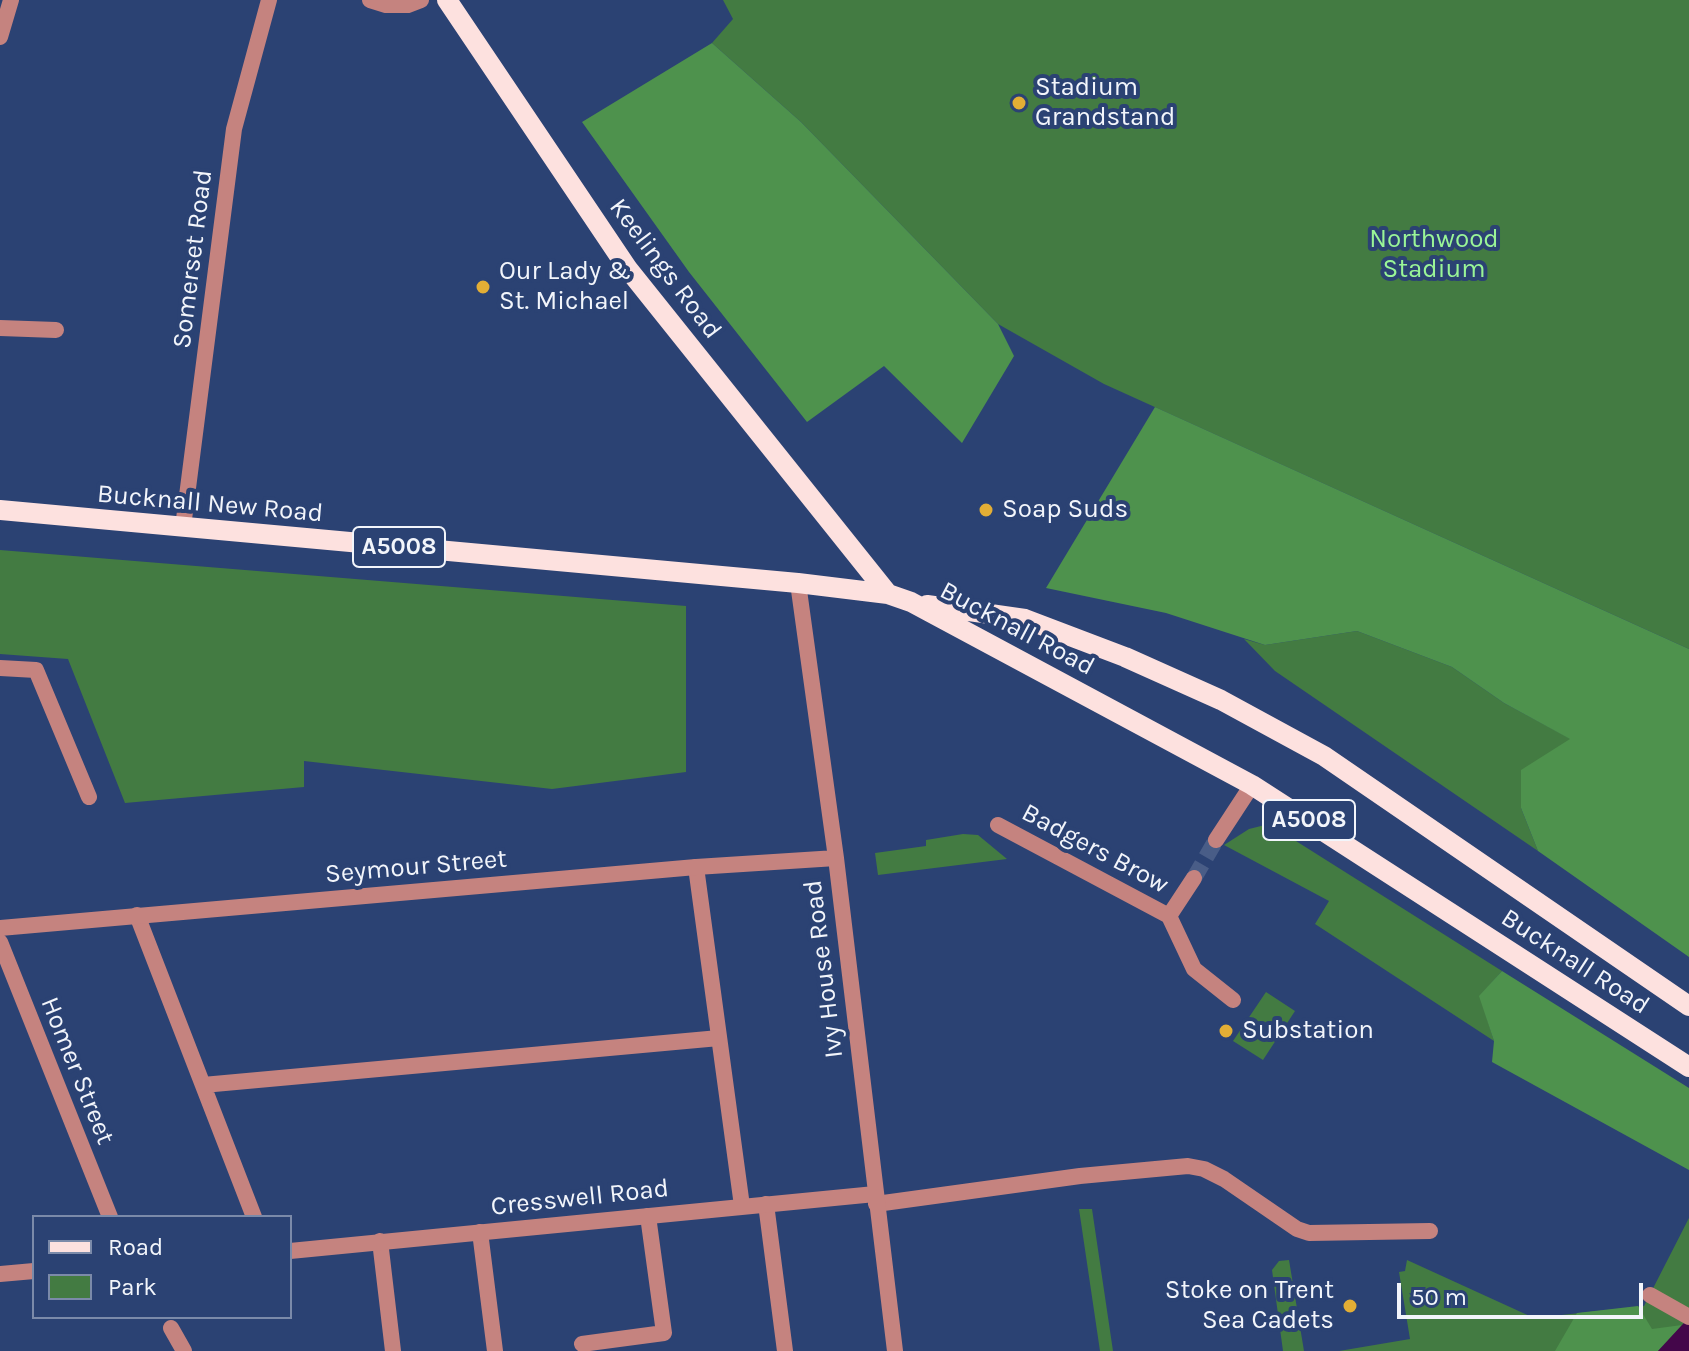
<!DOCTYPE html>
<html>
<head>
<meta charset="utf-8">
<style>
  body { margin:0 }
  #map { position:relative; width:1689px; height:1351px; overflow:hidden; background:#2b4273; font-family:Karla,sans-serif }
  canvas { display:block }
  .legend { position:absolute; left:32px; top:1215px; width:260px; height:104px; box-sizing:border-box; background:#2b4273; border:2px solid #7b8aa9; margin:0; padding:10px 14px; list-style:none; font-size:24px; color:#f2f5fb }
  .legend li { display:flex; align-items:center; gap:16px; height:40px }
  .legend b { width:40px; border:2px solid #7b8aa9 }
  .scale { position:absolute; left:1397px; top:1283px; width:246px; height:36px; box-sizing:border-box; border:4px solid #f2f5fb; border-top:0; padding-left:10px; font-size:24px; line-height:28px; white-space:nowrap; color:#f2f5fb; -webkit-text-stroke:6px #2b4273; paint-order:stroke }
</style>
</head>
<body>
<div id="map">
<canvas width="1689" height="1351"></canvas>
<ul class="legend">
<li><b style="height:10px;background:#fde1df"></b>Road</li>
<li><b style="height:22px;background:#437b42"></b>Park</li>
</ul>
<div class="scale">50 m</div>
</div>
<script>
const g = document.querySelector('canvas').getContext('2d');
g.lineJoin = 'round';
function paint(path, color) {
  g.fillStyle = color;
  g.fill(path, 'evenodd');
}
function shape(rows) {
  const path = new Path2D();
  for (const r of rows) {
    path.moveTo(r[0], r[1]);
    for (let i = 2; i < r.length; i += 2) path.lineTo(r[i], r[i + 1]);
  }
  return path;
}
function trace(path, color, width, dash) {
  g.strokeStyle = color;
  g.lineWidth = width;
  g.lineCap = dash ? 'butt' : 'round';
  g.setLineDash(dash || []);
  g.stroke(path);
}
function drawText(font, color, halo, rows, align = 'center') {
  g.font = font + ' Karla,sans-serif';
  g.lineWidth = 8;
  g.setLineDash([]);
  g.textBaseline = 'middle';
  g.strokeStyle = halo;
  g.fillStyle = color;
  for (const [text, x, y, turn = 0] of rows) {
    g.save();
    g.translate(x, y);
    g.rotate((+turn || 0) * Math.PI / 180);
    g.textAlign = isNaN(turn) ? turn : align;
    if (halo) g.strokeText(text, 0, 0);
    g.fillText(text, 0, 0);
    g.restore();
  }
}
const green = shape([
  [723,0,1689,0,1689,649,1104,384,998,324,801,122,712,43,733,19],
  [0,550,686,606,686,772,552,789,304,761,304,787,125,803,68,659,0,654],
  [1357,631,1452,667,1504,703,1571,739,1521,808,1538,851,1275,671,1244,639,1265,645],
  [1269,824,1502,971,1480,996,1494,1041,1315,924,1329,901,1224,845,1249,829],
  [963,834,978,835,1007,859,878,875,875,853,926,846,926,840],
  [1266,992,1295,1011,1263,1060,1233,1041],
  [1079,1209,1092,1209,1113,1351,1100,1351],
  [1689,1218,1689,1318,1658,1351,1339,1351,1410,1339,1399,1272,1405,1271,1407,1260,1534,1318,1644,1306],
  [1289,1260,1304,1351,1283,1351,1272,1270,1279,1261]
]);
const forest = shape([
  [712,43,801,122,998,324,1014,356,962,443,884,366,807,422,689,272,582,122],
  [1155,407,1689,649,1689,957,1538,851,1521,808,1521,770,1570,739,1504,703,1452,667,1357,631,1265,645,1166,613,1046,588],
  [1502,971,1689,1088,1689,1170,1492,1062,1494,1041,1479,996],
  [1638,1306,1652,1329,1682,1325,1658,1351,1555,1351,1577,1313]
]);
const water = shape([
  [1689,1318,1689,1351,1658,1351,1682,1325]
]);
const minorTunnel = shape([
  [1194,878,1216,840]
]);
const service = shape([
  [0,328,56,330],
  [0,668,36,670,89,797],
  [696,867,742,1206],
  [137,915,254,1217],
  [203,1085,719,1038],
  [766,1204,785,1351],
  [876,1204,1080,1176,1188,1166,1204,1169,1224,1179,1297,1229,1309,1233,1430,1231],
  [380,1241,393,1351],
  [1650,1295,1689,1317],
  [582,1344,664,1333,648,1216]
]);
const pedestrian = shape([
  [480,1232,495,1351]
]);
const minor = shape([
  [370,0,386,5,408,5,421,0],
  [0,37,11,0],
  [183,527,234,129,269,0],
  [798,583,836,858,895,1351],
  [998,825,1169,916,1194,969,1233,1000],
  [1216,840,1252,785],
  [1169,916,1194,878],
  [0,928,696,867,836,858],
  [0,942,110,1217],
  [290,1251,875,1194],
  [0,1274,34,1271],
  [171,1328,184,1351]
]);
const primary = shape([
  [447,0,628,269,888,594],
  [0,510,798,583,888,594,911,602,1252,785,1689,1067],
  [927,605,1025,619,1125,657,1221,700,1324,756,1689,1006]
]);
const markers = [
  [1019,103,8,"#e3ae35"],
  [483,287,8,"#e3ae35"],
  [986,510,8,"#e3ae35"],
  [1226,1031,8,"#e3ae35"],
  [1350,1306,8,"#e3ae35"]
];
const shields = [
  [399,547,92],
  [1309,820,92]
];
const shieldNames = [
  ["A5008",399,547],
  ["A5008",1309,820]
];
const poiNames = [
  ["Stadium",1035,88],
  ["Grandstand",1035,118],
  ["Our Lady &",499,272],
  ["St. Michael",499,302],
  ["Soap Suds",1002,510],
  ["Substation",1242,1031],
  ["Stoke on Trent",1334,1291,"right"],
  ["Sea Cadets",1334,1321,"right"]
];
const parkNames = [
  ["Northwood",1434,240],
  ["Stadium",1434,270]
];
const streetNames = [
  ["Somerset Road",193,259,-83],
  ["Keelings Road",665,269,53],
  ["Bucknall New Road",210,504,5],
  ["Bucknall Road",1017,629,28],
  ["Badgers Brow",1095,849,28],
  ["Seymour Street",416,867,-5],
  ["Bucknall Road",1575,962,33],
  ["Ivy House Road",824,969,-97],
  ["Homer Street",77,1071,68],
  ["Cresswell Road",580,1198,-6]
];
paint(green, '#437b42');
paint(forest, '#4e924d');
paint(water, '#44064a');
trace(minorTunnel, '#495d87', 16, [16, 8]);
trace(service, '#c5837f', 16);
trace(pedestrian, '#c5837f', 16);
trace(minor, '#c5837f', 16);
trace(primary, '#fde1df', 20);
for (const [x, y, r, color] of markers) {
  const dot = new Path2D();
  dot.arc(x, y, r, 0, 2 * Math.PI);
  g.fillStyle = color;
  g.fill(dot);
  trace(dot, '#2b4273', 3);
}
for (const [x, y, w] of shields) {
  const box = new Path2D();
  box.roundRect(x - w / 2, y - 20, w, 40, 6);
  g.fillStyle = '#2b4273';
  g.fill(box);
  trace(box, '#f2f5fb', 2);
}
drawText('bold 24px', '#f2f5fb', null, shieldNames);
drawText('26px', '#f2f5fb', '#2b4273', poiNames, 'left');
drawText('26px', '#9af597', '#2b4273', parkNames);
drawText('26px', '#f2f5fb', '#2b4273', streetNames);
</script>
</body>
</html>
